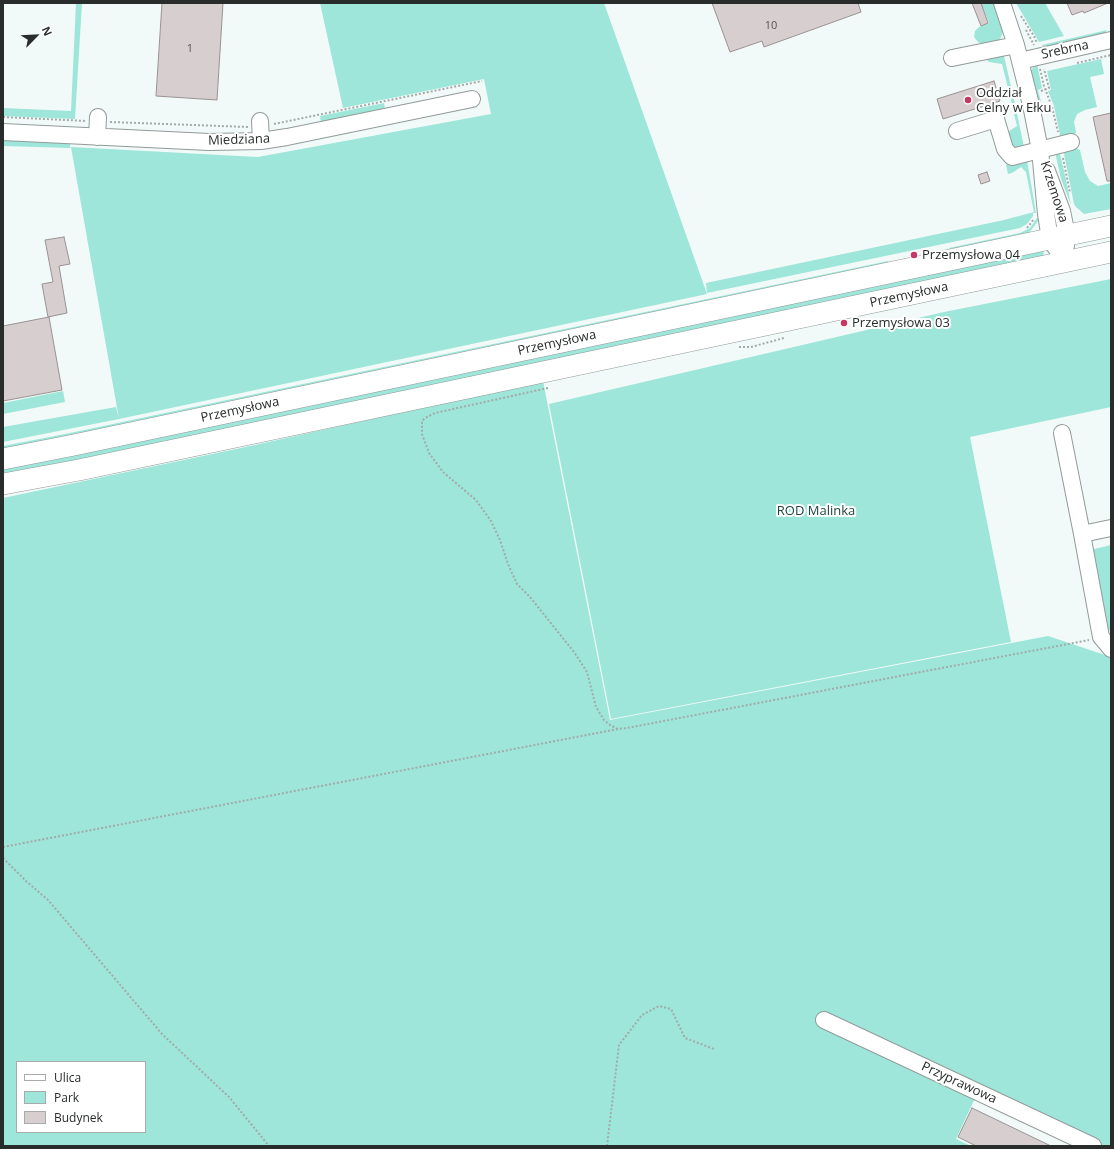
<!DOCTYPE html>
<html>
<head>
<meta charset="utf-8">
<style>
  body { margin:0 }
  #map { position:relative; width:1114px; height:1149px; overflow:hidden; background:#f1faf8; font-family:"Open Sans",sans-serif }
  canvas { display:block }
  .frame { position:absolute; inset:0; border:4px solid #282c2b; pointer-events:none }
  .legend { position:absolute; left:16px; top:1061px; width:130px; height:72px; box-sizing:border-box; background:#fff; border:1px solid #a9abaa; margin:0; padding:5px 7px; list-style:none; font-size:12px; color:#282c2b }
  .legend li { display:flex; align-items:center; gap:8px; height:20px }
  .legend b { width:20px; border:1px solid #a9abaa }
  .north { position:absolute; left:16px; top:16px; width:40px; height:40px; -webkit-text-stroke:3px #fff; paint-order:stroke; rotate:66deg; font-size:11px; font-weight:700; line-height:16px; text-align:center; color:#282c2b }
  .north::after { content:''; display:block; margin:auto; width:14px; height:18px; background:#282c2b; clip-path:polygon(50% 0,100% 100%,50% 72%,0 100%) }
</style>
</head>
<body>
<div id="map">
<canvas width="1114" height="1149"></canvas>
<div class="frame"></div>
<ul class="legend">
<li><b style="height:5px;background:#fff"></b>Ulica</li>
<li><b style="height:11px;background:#9de6d9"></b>Park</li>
<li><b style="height:11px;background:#d7cecf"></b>Budynek</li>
</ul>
<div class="north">N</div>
</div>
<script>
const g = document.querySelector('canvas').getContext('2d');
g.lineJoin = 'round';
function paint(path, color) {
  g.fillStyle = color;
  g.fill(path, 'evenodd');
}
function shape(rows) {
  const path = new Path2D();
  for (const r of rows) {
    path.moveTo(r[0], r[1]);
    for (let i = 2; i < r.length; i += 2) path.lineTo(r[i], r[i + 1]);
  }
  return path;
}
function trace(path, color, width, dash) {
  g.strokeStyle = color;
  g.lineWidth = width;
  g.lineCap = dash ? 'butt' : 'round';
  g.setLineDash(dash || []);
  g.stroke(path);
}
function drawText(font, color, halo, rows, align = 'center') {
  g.font = font + ' "Open Sans",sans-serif';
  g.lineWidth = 4;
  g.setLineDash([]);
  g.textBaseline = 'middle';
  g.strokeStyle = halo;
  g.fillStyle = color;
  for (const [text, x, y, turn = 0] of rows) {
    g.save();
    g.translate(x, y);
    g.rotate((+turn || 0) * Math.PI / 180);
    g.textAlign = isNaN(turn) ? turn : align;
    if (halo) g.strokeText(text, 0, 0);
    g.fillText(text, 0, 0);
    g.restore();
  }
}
const green = shape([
  [76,3,82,3,75,119,3,116,3,108,71,111],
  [320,3,604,3,707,294,119,419,71,147,258,157,491,114,484,79,343,108],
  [981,3,996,3,1004,30,1000,39,994,43,984,45,978,42,974,37,975,31,979,27,989,23],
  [1016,3,1045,3,1064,36,1039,42],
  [1107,30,1104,34,1043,48,1042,45],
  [1001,55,1004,56,1015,104,1012,104,1002,64,989,62,987,60,987,58],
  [1101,59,1104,74,1090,77,1097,107,1085,110,1077,114,1074,122,1076,132,1073,136,1061,140,1054,106,1048,91,1051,90,1047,71],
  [1037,64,1042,88,1038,90,1042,106,1032,85,1030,71],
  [384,103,385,109,384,111,321,123,320,116],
  [1016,109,1024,147,1012,151,1006,133,1017,126,1013,110],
  [3,139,70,142,70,148,3,146],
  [1076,148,1080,150,1085,172,1090,181,1098,186,1111,183,1111,209,1084,214,1076,207,1074,204,1063,149],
  [1059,150,1065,175,1071,205,1061,179,1055,152],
  [1019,160,1027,160,1036,213,1033,213,1033,216,1027,224,1020,228,707,293,706,283,1004,220,1034,212,1026,172,1021,167,1012,173,1008,174,1006,165],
  [1037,218,1039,218,1038,221,1029,233,970,248,949,249,949,248,1020,233,1030,228],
  [1043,250,1044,256,3,478,3,466],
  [888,261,888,263,3,450,3,446,70,433],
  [1111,279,1111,407,970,437,1011,642,611,719,549,404,944,312],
  [543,381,610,720,1048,636,1111,657,1111,1146,1102,1146,1065,1129,976,1096,956,1139,971,1146,3,1146,3,498,255,445],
  [17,1062,145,1062,145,1132,17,1132],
  [63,391,65,402,3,414,3,403],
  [116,407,119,419,3,442,3,427],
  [1111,545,1111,630,1107,631,1090,550]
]);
const building = shape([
  [162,3,223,3,217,100,156,96,162,3],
  [712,3,858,3,861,12,764,47,762,41,730,52,712,3],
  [972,3,981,3,988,23,981,26,972,3],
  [1067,3,1108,3,1084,13,1083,11,1072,15,1067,3],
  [994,81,1000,101,943,119,937,99,994,81],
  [1111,113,1111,181,1107,181,1093,117,1111,113],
  [987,172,990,181,981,184,978,175,987,172],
  [64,237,70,264,59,266,67,313,48,317,42,284,53,282,45,240,64,237],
  [49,317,62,390,3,401,3,326,49,317],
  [972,1108,1051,1146,976,1146,958,1137,972,1108]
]);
const path = shape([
  [1021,16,1034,36,1037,43],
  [1026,30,1034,45],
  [1077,63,1111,55],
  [1040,69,1044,86,1052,107,1058,132],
  [1041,91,1049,88,1044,69],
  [3,117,86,121],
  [110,122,248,127],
  [274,124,482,81],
  [1063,158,1070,193],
  [1027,228,1034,219],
  [739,347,751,347,784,338],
  [548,388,435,413,425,418,422,421,422,434,429,453,443,472,476,500,491,521,500,540,508,564,517,584,530,597,574,652,587,672,596,707,604,720,610,725,618,729,627,728,1089,640],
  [3,847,618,729],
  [3,858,26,881,48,900,162,1034,229,1097,269,1146],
  [607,1146,619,1045,642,1015,659,1006,671,1009,685,1038,714,1049]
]);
const minor = shape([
  [1002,3,1016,45,1031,105,1040,150,1046,214,1050,239,1065,262],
  [952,58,1016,45],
  [1020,61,1111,40],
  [260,121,261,141],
  [957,131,996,119,1005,149,1012,157,1071,142],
  [3,132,209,142,261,141,287,137,472,99],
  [97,137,98,117],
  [1047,171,1062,211,1067,235,1066,246],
  [1062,433,1082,534,1101,637,1111,649],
  [1082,534,1111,528],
  [824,1020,1093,1146]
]);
const major = shape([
  [3,459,74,445,1111,226],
  [3,484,79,470,1111,252]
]);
const markers = [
  [968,100,4,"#c53764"],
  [914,255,4,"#c53764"],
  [844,323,4,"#c53764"]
];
const numberNames = [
  ["10",771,26],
  ["1",190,49]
];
const streetNames = [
  ["Srebrna",1065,50,-12],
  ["Miedziana",239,140,-2],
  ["Krzemowa",1054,192,72],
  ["Przemysłowa",909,295,-12],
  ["Przemysłowa",557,343,-12],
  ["Przemysłowa",240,410,-12],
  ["Przyprawowa",959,1083,25]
];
const poiNames = [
  ["Oddział",976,93],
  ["Celny w Ełku",976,108],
  ["Przemysłowa 04",922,255],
  ["Przemysłowa 03",852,323]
];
const parkNames = [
  ["ROD Malinka",816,511]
];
paint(green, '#9de6d9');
paint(building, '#d7cecf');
trace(building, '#9a9192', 1);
trace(minor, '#929b99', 18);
trace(major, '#929b99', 22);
trace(path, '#a3aaa9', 2, [2, 2]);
trace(minor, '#fff', 16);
trace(major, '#fff', 21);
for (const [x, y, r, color] of markers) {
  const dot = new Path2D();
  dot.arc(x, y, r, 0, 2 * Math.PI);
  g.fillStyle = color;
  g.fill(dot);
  trace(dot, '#fff', 1.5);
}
drawText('11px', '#545454', null, numberNames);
drawText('13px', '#282c2b', '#fff', streetNames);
drawText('13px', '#282c2b', '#fff', poiNames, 'left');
drawText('13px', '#1e453f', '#fff', parkNames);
</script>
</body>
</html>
